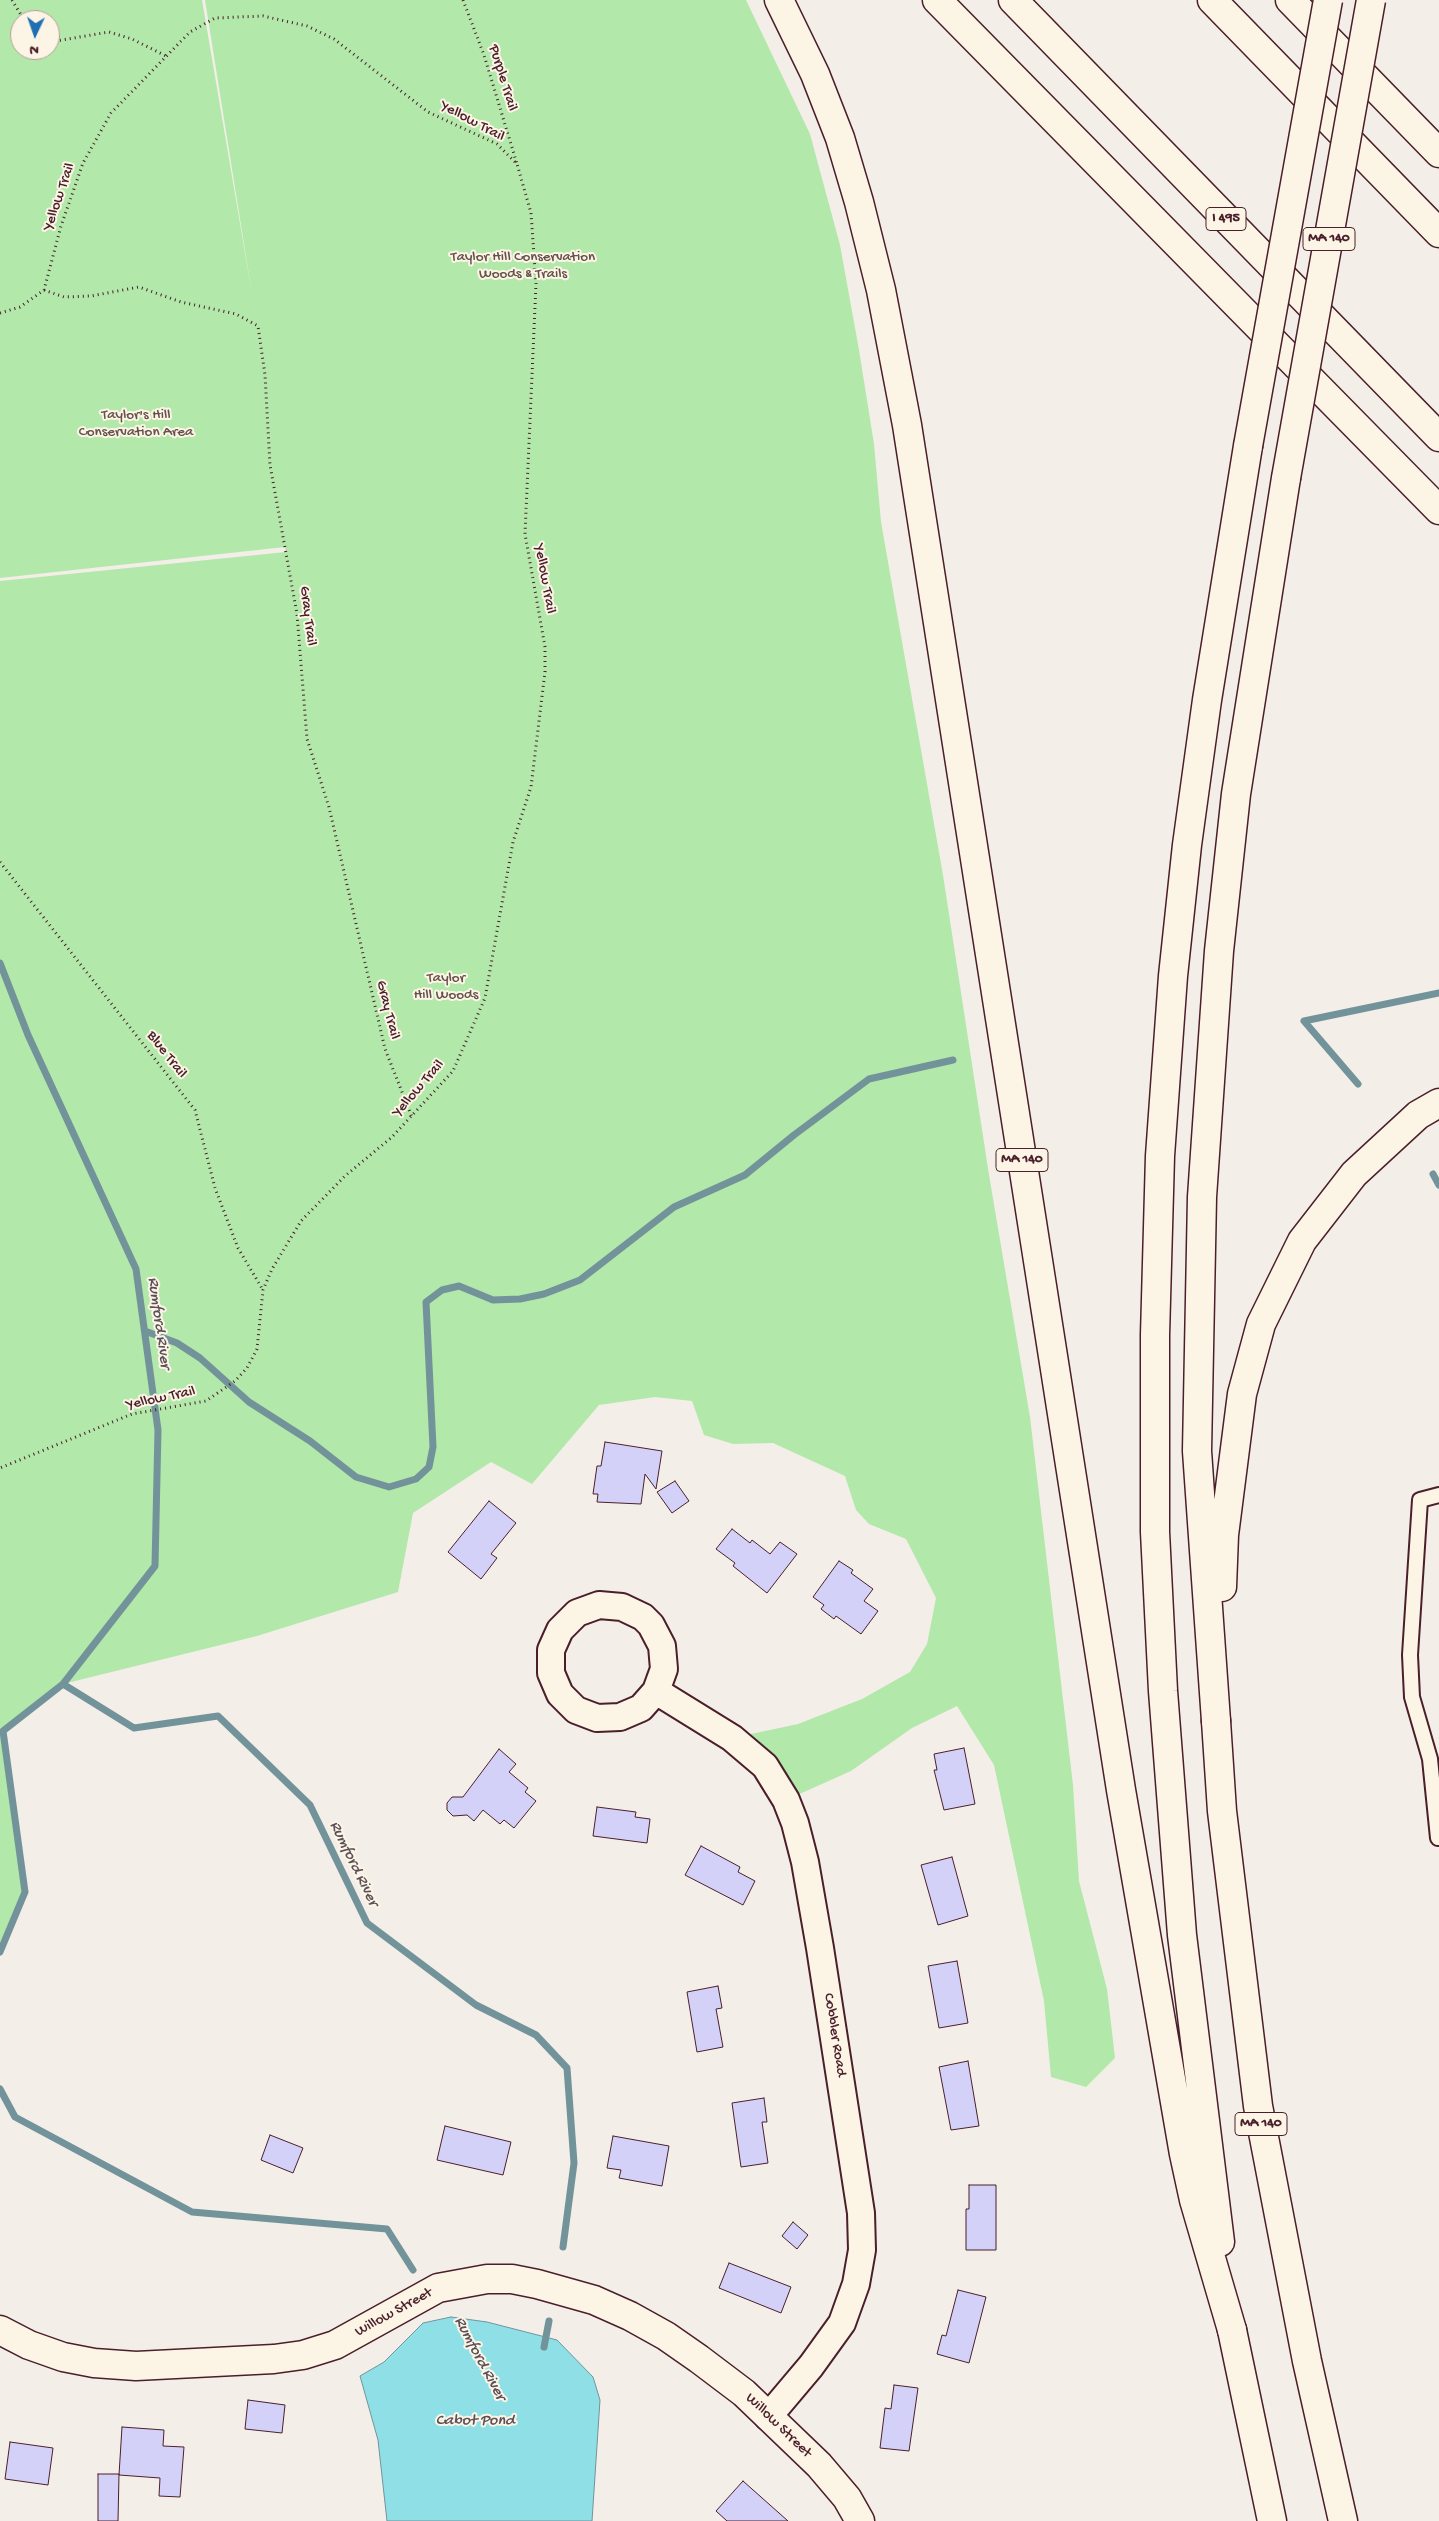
<!DOCTYPE html>
<html>
<head>
<meta charset="utf-8">
<style>
  body { margin:0 }
  #map { position:relative; width:1439px; height:2521px; overflow:hidden; background:#f4eee9; font-family:"Gochi Hand",sans-serif }
  canvas { display:block }
  .north { position:absolute; left:10px; top:10px; width:50px; height:50px; box-sizing:border-box; background:#fcf5e5; border:1px solid #b59f9b; border-radius:50%; rotate:183deg; font-size:14px; font-weight:700; line-height:20px; text-align:center; color:#4a1f2b }
  .north::after { content:''; display:block; margin:auto; width:18px; height:22px; background:#1f6fb2; clip-path:polygon(50% 0,100% 100%,50% 72%,0 100%) }
</style>
</head>
<body>
<div id="map">
<canvas width="1439" height="2521"></canvas>
<div class="north">N</div>
</div>
<script>
const g = document.querySelector('canvas').getContext('2d');
g.lineJoin = 'round';
function paint(path, color) {
  g.fillStyle = color;
  g.fill(path, 'evenodd');
}
function shape(rows) {
  const path = new Path2D();
  for (const r of rows) {
    path.moveTo(r[0], r[1]);
    for (let i = 2; i < r.length; i += 2) path.lineTo(r[i], r[i + 1]);
  }
  return path;
}
function trace(path, color, width, dash) {
  g.strokeStyle = color;
  g.lineWidth = width;
  g.lineCap = dash ? 'butt' : 'round';
  g.setLineDash(dash || []);
  g.stroke(path);
}
function drawText(font, color, halo, rows, align = 'center') {
  g.font = font + ' "Gochi Hand",sans-serif';
  g.lineWidth = 4;
  g.setLineDash([]);
  g.textBaseline = 'middle';
  g.strokeStyle = halo;
  g.fillStyle = color;
  for (const [text, x, y, turn = 0] of rows) {
    g.save();
    g.translate(x, y);
    g.rotate((+turn || 0) * Math.PI / 180);
    g.textAlign = isNaN(turn) ? turn : align;
    if (halo) g.strokeText(text, 0, 0);
    g.fillText(text, 0, 0);
    g.restore();
  }
}
const green = shape([
  [0,0,202,0,252,294,205,0,746,0,810,134,840,245,859,350,874,444,881,522,943,875,989,1175,1030,1417,1073,1785,1079,1881,1107,1989,1115,2058,1086,2087,1051,2077,1044,2001,994,1765,957,1706,912,1728,851,1771,786,1800,732,1738,798,1724,862,1699,910,1672,927,1644,936,1598,906,1539,869,1524,856,1510,845,1476,773,1443,733,1444,704,1435,692,1401,655,1397,599,1405,532,1484,491,1462,413,1513,398,1592,257,1636,63,1684,3,1731,25,1892,0,1952,0,581,286,552,285,547,0,578],
  [20,20,50,20,50,50,20,50]
]);
const water = shape([
  [451,2317,487,2322,557,2340,593,2377,600,2400,592,2521,387,2521,378,2440,360,2376,384,2362,423,2323,451,2317]
]);
const stream = shape([
  [0,963,28,1035,136,1269,158,1430,155,1566,63,1684,3,1731,25,1892,0,1952],
  [1358,1084,1304,1021,1439,993],
  [1433,1174,1439,1185],
  [145,1331,177,1343,200,1358,249,1402,310,1441,356,1477,389,1487,416,1479,429,1467,433,1447,426,1302,442,1290,459,1286,493,1300,520,1299,544,1294,580,1280,674,1207,745,1175,794,1135,869,1079,953,1060],
  [63,1684,134,1728,218,1716,310,1805,367,1923,476,2005,536,2035,567,2068,574,2163,563,2247],
  [0,2089,15,2117,192,2212,387,2229,413,2270],
  [544,2347,549,2321]
]);
const building = shape([
  [605,1442,662,1451,656,1489,645,1474,641,1504,597,1502,598,1494,593,1494,597,1466,601,1466,605,1442],
  [675,1481,689,1501,672,1513,657,1492,675,1481],
  [489,1501,516,1523,491,1554,497,1558,481,1579,448,1552,489,1501],
  [732,1529,750,1543,752,1540,770,1554,780,1542,797,1554,767,1593,733,1566,735,1563,716,1549,732,1529],
  [839,1561,853,1570,851,1573,873,1589,864,1601,878,1611,861,1634,836,1616,834,1619,821,1609,824,1605,813,1597,839,1561],
  [964,1748,975,1804,944,1810,934,1770,937,1770,934,1754,964,1748],
  [499,1749,516,1764,509,1772,528,1788,525,1792,536,1801,514,1828,504,1820,500,1824,483,1810,474,1821,467,1815,453,1816,447,1810,447,1803,452,1797,463,1797,499,1749],
  [597,1807,636,1812,635,1817,650,1819,647,1843,593,1836,597,1807],
  [701,1846,740,1867,738,1872,755,1881,743,1905,685,1875,701,1846],
  [952,1857,968,1916,938,1925,921,1865,952,1857],
  [957,1961,968,2023,939,2028,928,1966,957,1961],
  [718,1986,722,2008,716,2009,723,2047,697,2052,687,1992,718,1986],
  [968,2061,979,2126,951,2130,939,2067,968,2061],
  [764,2098,767,2122,762,2122,768,2163,741,2167,732,2103,764,2098],
  [445,2126,511,2142,503,2175,437,2160,445,2126],
  [270,2135,303,2148,293,2173,261,2160,270,2135],
  [613,2136,669,2146,662,2186,619,2178,621,2170,607,2168,613,2136],
  [969,2185,996,2185,996,2250,966,2250,966,2209,969,2209,969,2185],
  [793,2222,808,2235,797,2249,782,2236,793,2222],
  [729,2263,791,2287,781,2313,719,2288,729,2263],
  [958,2290,986,2297,969,2363,937,2354,942,2335,946,2336,958,2290],
  [894,2385,918,2388,909,2451,880,2448,885,2408,891,2409,894,2385],
  [248,2400,285,2405,282,2433,245,2429,248,2400],
  [122,2427,164,2430,163,2446,184,2447,180,2497,159,2496,160,2478,119,2475,122,2427],
  [10,2442,53,2448,48,2485,5,2479,10,2442],
  [98,2474,119,2474,118,2521,98,2521,98,2474],
  [743,2481,788,2521,727,2521,716,2511,743,2481]
]);
const path = shape([
  [12,0,24,20],
  [463,0,484,55,517,164],
  [50,42,109,32,132,39,166,56],
  [44,290,64,297,91,296,139,287,181,302,236,314,258,326,265,375,270,465,297,614,307,739,329,807,385,1049,412,1117],
  [0,313,20,307,44,290,61,226,83,163,111,113,190,32,215,18,263,16,307,26,334,39,428,112,497,144,517,164,531,213,536,284,525,534,545,647,545,672,531,787,513,842,485,998,453,1071,392,1137,345,1176,301,1221,272,1269,263,1290,257,1349,247,1368,235,1381,206,1401,132,1414,0,1468],
  [0,862,195,1110,215,1188,238,1248,263,1290]
]);
const service = shape([
  [1438,1838,1430,1759,1412,1697,1410,1655,1420,1500,1439,1495]
]);
const minor = shape([
  [656,1691,664,1669,662,1646,651,1625,643,1617,622,1607,599,1605,577,1613,560,1630,551,1650,551,1673,560,1694,576,1710,597,1718,620,1717,641,1708,656,1691,732,1738,765,1766,786,1800,795,1823,805,1862,820,1948,861,2213,862,2250,856,2284,842,2323,811,2366,768,2417]
]);
const tertiary = shape([
  [0,2330,29,2345,63,2357,94,2363,136,2366,274,2359,303,2355,335,2345,438,2288,487,2279,512,2279,537,2284,594,2300,630,2316,666,2336,699,2359,744,2393,819,2465,847,2498,860,2521]
]);
const trunk = shape([
  [1216,1721,1222,1811,1258,2106,1307,2361,1343,2521],
  [1232,2330,1272,2521]
]);
const motorway = shape([
  [779,0,815,74,840,138,859,202,881,290,907,425,1121,1790,1184,2154,1194,2200,1232,2330],
  [937,0,1439,510],
  [1013,0,1439,437],
  [1212,0,1439,233],
  [1290,0,1439,153],
  [1222,1587,1224,1535,1242,1394,1261,1324,1302,1241,1354,1174,1418,1115,1439,1103],
  [1216,1721,1197,1451,1202,1197,1219,951,1236,794,1286,478],
  [1220,2242,1182,1935,1163,1691,1155,1532,1155,1335,1160,1156,1173,976,1187,845,1207,700,1248,446]
]);
const motorwayBridge = shape([
  [1248,446,1328,0],
  [1286,478,1371,0]
]);
const shields = [
  [1226,219,40],
  [1329,239,52],
  [1022,1160,52],
  [1261,2124,52]
];
const shieldNames = [
  ["I 495",1226,219],
  ["MA 140",1329,239],
  ["MA 140",1022,1160],
  ["MA 140",1261,2124]
];
const streetNames = [
  ["Purple Trail",502,78,73],
  ["Yellow Trail",472,122,28],
  ["Yellow Trail",60,197,-71],
  ["Yellow Trail",544,579,80],
  ["Gray Trail",307,616,83],
  ["Gray Trail",387,1010,76],
  ["Blue Trail",166,1055,52],
  ["Yellow Trail",419,1089,-49],
  ["Yellow Trail",161,1399,-12],
  ["Cobbler Road",834,2035,81],
  ["Willow Street",394,2313,-29],
  ["Willow Street",778,2426,44]
];
const parkNames = [
  ["Taylor Hill Conservation",523,258],
  ["Woods & Trails",523,275],
  ["Taylor's Hill",136,416],
  ["Conservation Area",136,433],
  ["Taylor",446,979],
  ["Hill Woods",446,996]
];
const waterNames = [
  ["Rumford River",158,1323,82],
  ["Rumford River",353,1864,64],
  ["Rumford River",479,2359,62],
  ["Cabot Pond",475,2422]
];
paint(green, '#b2e8aa');
paint(water, '#8fe0e6');
trace(water, '#73939b', 1);
trace(stream, '#73939b', 7);
paint(building, '#d4d1f9');
trace(building, '#4a1f2b', 1);
trace(service, '#4a1f2b', 18);
trace(minor, '#4a1f2b', 30);
trace(tertiary, '#4a1f2b', 31);
trace(trunk, '#4a1f2b', 31);
trace(motorway, '#4a1f2b', 31);
trace(path, '#4a1f2b', 3, [1, 4]);
trace(service, '#fcf5e5', 14);
trace(minor, '#fcf5e5', 26);
trace(tertiary, '#fcf5e5', 28);
trace(trunk, '#fcf5e5', 28);
trace(motorway, '#fcf5e5', 28);
trace(motorwayBridge, '#4a1f2b', 31, []);
trace(motorwayBridge, '#fcf5e5', 28);
for (const [x, y, w] of shields) {
  const box = new Path2D();
  box.roundRect(x - w / 2, y - 11.5, w, 23, 4);
  g.fillStyle = '#fcf5e5';
  g.fill(box);
  trace(box, '#4a1f2b', 1);
}
drawText('bold 14px', '#4a1f2b', null, shieldNames);
drawText('15px', '#4a1f2b', '#fcf5e5', streetNames);
drawText('15px', '#64514b', '#fcf5e5', parkNames);
drawText('italic 16px', '#5b4f5a', '#fcf5e5', waterNames);
</script>
</body>
</html>
